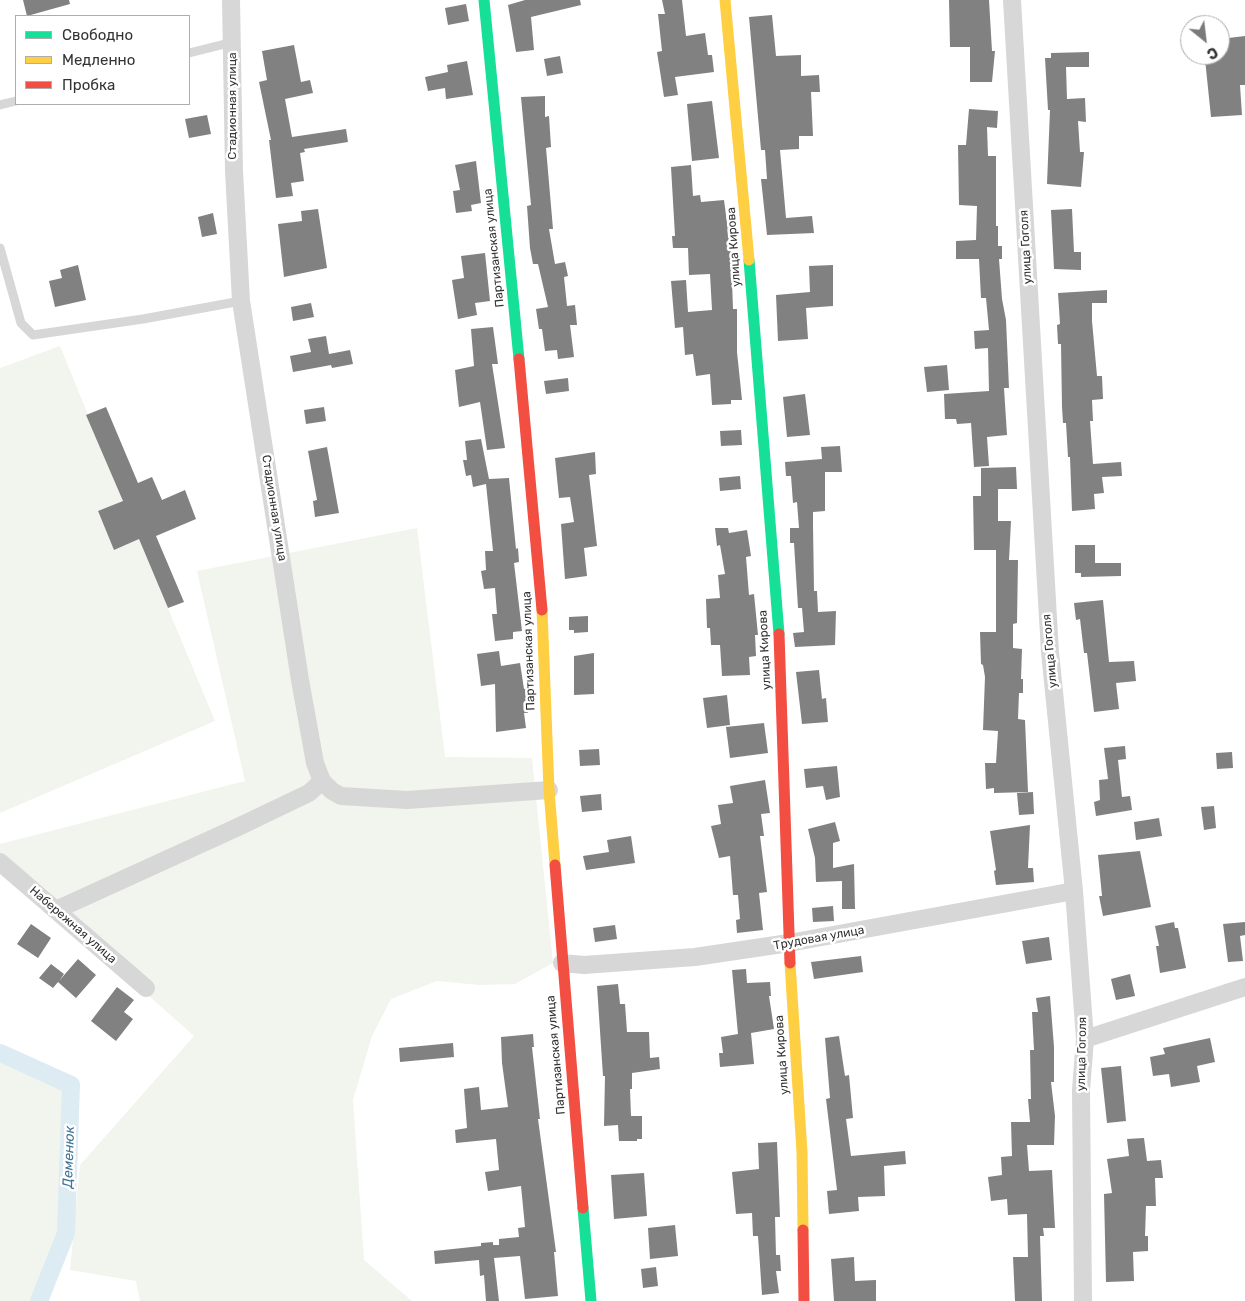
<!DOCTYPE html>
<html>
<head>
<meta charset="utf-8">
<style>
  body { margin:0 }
  #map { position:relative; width:1245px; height:1301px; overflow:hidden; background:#fff; font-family:Rubik,sans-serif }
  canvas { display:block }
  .legend { position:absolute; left:15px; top:15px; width:175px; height:90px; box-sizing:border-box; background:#fff; border:1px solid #adadad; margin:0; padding:6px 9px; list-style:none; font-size:15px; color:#333 }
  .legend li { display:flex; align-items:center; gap:10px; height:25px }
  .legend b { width:25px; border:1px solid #adadad }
  .north { position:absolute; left:1180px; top:15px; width:50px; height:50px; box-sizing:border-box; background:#fff; border:1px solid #adadad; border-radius:50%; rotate:151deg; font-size:14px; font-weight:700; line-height:20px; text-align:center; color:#333 }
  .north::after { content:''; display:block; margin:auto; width:18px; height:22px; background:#7a7a7a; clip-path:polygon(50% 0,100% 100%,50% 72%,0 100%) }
</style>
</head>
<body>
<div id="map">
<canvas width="1245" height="1301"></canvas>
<ul class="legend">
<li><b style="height:6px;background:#16e098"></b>Свободно</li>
<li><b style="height:6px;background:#ffcf43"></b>Медленно</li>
<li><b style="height:6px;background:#f24e42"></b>Пробка</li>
</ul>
<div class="north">С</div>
</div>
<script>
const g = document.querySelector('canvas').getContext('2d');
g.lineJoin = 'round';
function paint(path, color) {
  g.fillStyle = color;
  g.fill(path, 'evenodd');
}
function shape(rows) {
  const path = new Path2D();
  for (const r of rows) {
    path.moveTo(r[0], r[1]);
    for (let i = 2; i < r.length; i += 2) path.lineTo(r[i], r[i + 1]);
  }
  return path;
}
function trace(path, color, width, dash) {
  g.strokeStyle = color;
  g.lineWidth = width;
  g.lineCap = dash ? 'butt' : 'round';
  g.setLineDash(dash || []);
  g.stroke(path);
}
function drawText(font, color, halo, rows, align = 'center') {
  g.font = font + ' Rubik,sans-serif';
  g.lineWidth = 5;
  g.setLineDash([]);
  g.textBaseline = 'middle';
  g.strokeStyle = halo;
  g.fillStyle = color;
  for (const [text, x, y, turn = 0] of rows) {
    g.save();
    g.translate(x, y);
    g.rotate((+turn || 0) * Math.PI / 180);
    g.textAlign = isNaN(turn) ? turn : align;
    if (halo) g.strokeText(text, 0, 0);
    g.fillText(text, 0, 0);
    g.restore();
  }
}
const green = shape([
  [60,346,123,501,98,512,114,549,139,539,215,721,0,813,0,368],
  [417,528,445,757,532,758,553,963,515,984,479,985,437,981,391,999,372,1036,353,1100,364,1260,412,1301,140,1301,136,1281,70,1270,80,1165,194,1036,0,863,0,844,245,781,197,571],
  [0,1053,71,1085,66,1233,39,1301,0,1301]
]);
const canal = shape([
  [0,1053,71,1085,66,1233,39,1301]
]);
const building = shape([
  [23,0,69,0,70,4,27,16],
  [525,0,580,0,581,5,531,17,534,50,516,52,508,5],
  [662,0,682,0,686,36,705,33,708,55,712,55,714,72,675,77,678,95,664,97,657,52,662,51,658,14,665,14],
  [949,0,989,0,992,51,995,51,992,82,970,82,970,47,950,47],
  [466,4,469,21,448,25,445,8],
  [772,15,776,56,801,55,801,76,819,75,820,92,811,92,813,136,799,136,799,149,780,150,786,218,812,216,814,233,767,235,761,179,767,179,765,150,761,150,749,17],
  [1245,36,1245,85,1240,85,1242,115,1211,117,1205,59,1220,58,1220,39],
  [294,45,301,82,310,80,313,93,285,99,292,137,346,129,348,142,304,149,305,152,300,153,304,181,291,183,293,196,276,198,269,140,271,140,259,82,267,80,262,51],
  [1089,52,1089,67,1066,67,1067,99,1085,98,1086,122,1078,121,1080,152,1084,152,1081,187,1047,184,1050,110,1048,110,1045,58,1051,58,1051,53],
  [560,56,563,73,547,76,544,59],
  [467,61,473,95,446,99,445,88,428,91,425,77,448,72,447,65],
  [545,96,545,117,549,116,551,147,546,148,553,229,549,229,555,264,565,262,568,276,564,277,567,306,575,305,577,325,570,325,574,357,558,359,557,350,545,351,542,329,539,329,536,309,548,307,538,264,533,264,530,248,527,206,531,205,522,108,521,97],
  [712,101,719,158,692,161,687,104],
  [969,109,998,111,997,128,987,127,988,156,996,156,996,226,998,226,998,246,1002,246,1002,259,999,259,1002,299,1006,320,1009,388,1004,388,1007,435,987,437,989,466,974,467,971,423,957,424,956,419,945,419,944,394,989,391,988,348,975,349,974,331,989,330,986,298,981,298,979,259,956,259,956,241,976,240,977,206,959,205,958,145,966,145],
  [207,115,211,134,189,138,185,119],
  [476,161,481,203,471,205,472,211,456,213,453,191,460,190,455,165],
  [691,165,693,196,700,195,701,202,724,200,731,253,733,309,737,309,737,352,742,400,731,400,731,404,712,405,710,374,696,376,693,354,685,355,683,327,675,328,671,281,686,280,688,312,712,310,710,274,689,275,688,248,673,248,672,236,675,236,671,167],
  [318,209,327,268,284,277,278,224,302,221,301,211],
  [1072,209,1074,252,1081,252,1081,270,1054,269,1051,210],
  [213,213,217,234,202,237,198,217],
  [485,253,490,301,475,303,477,315,458,319,452,280,464,278,461,256],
  [78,265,86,300,55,307,49,281,62,278,60,270],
  [833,265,833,306,806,308,808,339,778,341,776,295,810,292,809,266],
  [1107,290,1107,303,1092,303,1092,321,1097,376,1102,376,1103,399,1092,400,1093,421,1090,421,1093,464,1121,462,1122,476,1102,477,1104,493,1094,494,1095,509,1072,511,1070,457,1068,457,1066,423,1063,423,1062,407,1061,344,1058,344,1057,325,1060,324,1058,293],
  [311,303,314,317,293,321,291,307],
  [493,327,498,364,492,364,505,448,487,450,480,402,459,407,455,370,474,366,471,329],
  [326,336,329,354,350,350,353,364,332,368,331,365,293,372,290,356,311,352,308,339],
  [947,365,949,390,927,392,924,367],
  [568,378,569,391,546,394,544,381],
  [805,394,810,435,787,437,783,397],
  [106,407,138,483,152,477,162,500,185,490,196,519,156,536,184,602,168,608,139,539,114,550,98,511,123,501,86,415],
  [324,407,326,421,306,424,304,410],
  [741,430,742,445,721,446,720,431],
  [481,439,489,479,509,478,516,549,518,548,519,562,514,563,522,631,513,632,513,639,495,641,492,614,497,614,495,588,484,589,481,571,486,570,485,551,493,551,486,484,473,487,471,475,466,476,463,460,467,460,465,441],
  [840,446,842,472,825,472,825,511,813,512,813,525,814,591,817,591,818,612,836,611,835,645,795,647,793,633,804,632,802,608,798,608,794,543,790,543,790,528,799,528,797,502,793,503,791,476,786,476,785,462,822,459,821,447],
  [327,447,339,513,315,517,313,501,317,500,308,451],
  [595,452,596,474,589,475,597,546,584,548,587,576,565,579,561,524,574,522,570,497,559,498,555,458],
  [1016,467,1017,489,998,489,998,521,1011,521,1009,560,1018,560,1017,623,1013,624,1013,648,1022,649,1021,679,1023,679,1023,693,1019,693,1018,719,1025,720,1028,792,994,793,994,788,986,789,985,763,996,763,998,731,983,730,985,677,983,665,981,664,980,632,996,632,996,550,974,550,973,496,981,496,981,468],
  [740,476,741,489,720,491,719,478],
  [715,528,728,528,729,533,747,530,751,556,746,557,749,595,754,594,758,635,755,635,756,656,749,657,750,675,722,676,720,645,711,645,710,628,707,628,706,599,720,598,718,575,725,574,720,545,717,546],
  [1075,545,1095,545,1095,563,1121,563,1121,576,1081,577,1081,573,1075,573],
  [1103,600,1109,662,1134,661,1136,681,1116,683,1119,709,1094,712,1087,653,1084,653,1080,619,1076,620,1074,603],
  [588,616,588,632,574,633,574,630,569,630,569,617],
  [499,651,501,666,520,663,524,689,527,688,528,713,524,713,526,728,496,732,495,684,481,686,477,654],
  [594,653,594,694,574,695,574,656],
  [819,670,822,699,826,698,828,722,802,724,796,672],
  [727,695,730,725,707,728,703,698],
  [764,723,768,753,730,758,726,727],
  [1125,746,1126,759,1118,760,1122,797,1130,796,1132,810,1096,816,1094,802,1100,800,1099,780,1108,779,1104,748],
  [599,749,600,765,580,766,579,750],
  [1232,752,1233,768,1217,769,1216,753],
  [837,766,840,797,826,800,823,786,806,788,804,769],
  [765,780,770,813,761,814,764,836,760,836,767,892,759,893,763,930,737,933,736,920,740,919,738,895,733,895,730,856,719,858,711,826,721,824,718,805,733,803,730,786],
  [1033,792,1034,814,1019,815,1017,793],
  [601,794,602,810,582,812,580,796],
  [1214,806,1216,828,1204,830,1201,807],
  [1159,818,1162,836,1136,840,1134,822],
  [835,822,840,841,833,843,833,868,854,864,855,909,842,909,842,881,816,882,815,858,808,829],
  [1030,825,1028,868,1033,868,1034,882,996,885,994,871,996,870,990,831],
  [631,836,635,863,586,870,583,856,609,852,607,840],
  [1140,851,1151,907,1103,916,1099,896,1102,896,1098,855],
  [833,906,834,921,813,922,812,908],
  [1174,922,1175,928,1178,928,1186,968,1160,973,1156,946,1159,946,1155,926],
  [1245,922,1245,935,1240,936,1243,961,1228,962,1223,924],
  [31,924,51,938,38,958,17,944],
  [615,925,617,939,595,942,593,928],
  [1049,937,1052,960,1026,964,1022,941],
  [861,956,863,972,814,979,811,962],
  [78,959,96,975,76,998,58,982,53,988,39,978,51,964,64,974,59,981],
  [746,969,747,983,770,982,771,996,769,996,774,1029,751,1033,754,1064,720,1067,719,1053,723,1053,721,1037,738,1034,732,970],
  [1130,974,1135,996,1116,1000,1111,979],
  [618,984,620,1004,625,1004,627,1032,649,1032,650,1058,659,1057,660,1069,632,1073,632,1089,630,1089,631,1116,642,1116,642,1139,637,1139,637,1141,619,1141,618,1125,604,1126,605,1076,603,1076,597,986],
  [117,987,134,1000,124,1012,133,1019,116,1041,91,1021],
  [1050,996,1054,1047,1054,1082,1051,1082,1055,1116,1054,1145,1027,1145,1029,1171,1052,1170,1055,1228,1043,1228,1044,1236,1040,1236,1042,1301,1015,1301,1013,1257,1028,1257,1027,1214,1008,1215,1007,1199,991,1201,988,1177,1002,1175,1001,1157,1012,1156,1011,1122,1030,1122,1028,1099,1031,1099,1030,1050,1034,1050,1032,1012,1038,1012,1036,998],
  [533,1034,534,1047,532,1047,540,1119,538,1119,556,1252,554,1252,558,1296,525,1299,520,1256,494,1258,499,1301,486,1301,484,1275,480,1276,479,1260,435,1264,434,1251,481,1246,481,1243,493,1242,493,1245,499,1245,499,1239,519,1237,518,1228,525,1227,521,1186,488,1191,485,1172,499,1170,496,1139,456,1143,455,1130,467,1128,464,1089,479,1087,481,1110,508,1107,502,1063,501,1037],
  [839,1036,845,1076,849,1075,853,1118,846,1119,851,1156,905,1151,906,1164,884,1166,885,1196,858,1197,859,1211,829,1214,827,1191,837,1190,826,1099,830,1098,825,1038],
  [1210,1038,1215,1062,1197,1066,1200,1082,1171,1087,1169,1074,1153,1076,1150,1057,1165,1054,1163,1048],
  [453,1043,454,1057,400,1062,399,1048],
  [1121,1066,1126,1121,1107,1123,1101,1068],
  [1144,1138,1147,1161,1161,1160,1163,1178,1155,1178,1156,1206,1146,1206,1145,1236,1148,1236,1148,1251,1133,1252,1134,1281,1106,1282,1104,1194,1112,1193,1107,1159,1129,1156,1127,1139],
  [777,1142,780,1217,775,1217,776,1255,780,1255,781,1271,776,1271,779,1293,762,1295,758,1236,753,1236,752,1213,736,1214,732,1172,759,1169,758,1143],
  [644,1173,647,1216,614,1219,611,1175],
  [675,1225,678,1256,650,1259,648,1228],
  [854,1257,855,1281,876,1280,876,1301,834,1301,831,1259],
  [656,1267,658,1286,643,1288,641,1269]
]);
const lane = shape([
  [189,53,233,42],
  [0,105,16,101],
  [0,248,21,323,33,335,143,319,241,301]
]);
const street = shape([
  [231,0,234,171,241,301,300,680,315,763,322,781,332,791,341,796,407,800,549,790],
  [1012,0,1050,652,1074,891,1085,1039,1081,1090,1083,1301],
  [0,862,146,988],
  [56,910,238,827,309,793,322,781],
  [562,963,584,965,695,957,789,943,1074,891],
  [1085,1039,1245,987]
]);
const fast = shape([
  [484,0,519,359],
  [749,260,779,634],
  [583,1208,591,1301]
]);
const slow = shape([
  [725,0,749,260],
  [542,610,549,790,555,865],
  [790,963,802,1152,803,1230]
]);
const jam = shape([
  [519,359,542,610],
  [779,634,790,963],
  [555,865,583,1208],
  [803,1230,804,1301]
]);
const streetNames = [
  ["Стадионная улица",233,106,-90],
  ["улица Кирова",734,247,-94],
  ["улица Гоголя",1026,247,-93],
  ["Партизанская улица",494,248,-96],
  ["Стадионная улица",274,508,81],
  ["улица Кирова",765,650,-93],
  ["Партизанская улица",529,651,-92],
  ["улица Гоголя",1050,651,-95],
  ["Набережная улица",73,925,41],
  ["Трудовая улица",819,938,-10],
  ["улица Гоголя",1082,1054,-89],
  ["Партизанская улица",556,1055,-95],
  ["улица Кирова",782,1055,-94]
];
const waterNames = [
  ["Деменюк",69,1157,-88]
];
paint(green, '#f1f5ed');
trace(canal, '#ddebf3', 18);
paint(building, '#818181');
trace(lane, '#d7d7d7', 9);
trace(street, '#d7d7d7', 18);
trace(fast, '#16e098', 11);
trace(slow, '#ffcf43', 11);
trace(jam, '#f24e42', 11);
drawText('12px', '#333', '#fff', streetNames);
drawText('italic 14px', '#3f7597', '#fff', waterNames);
</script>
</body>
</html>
